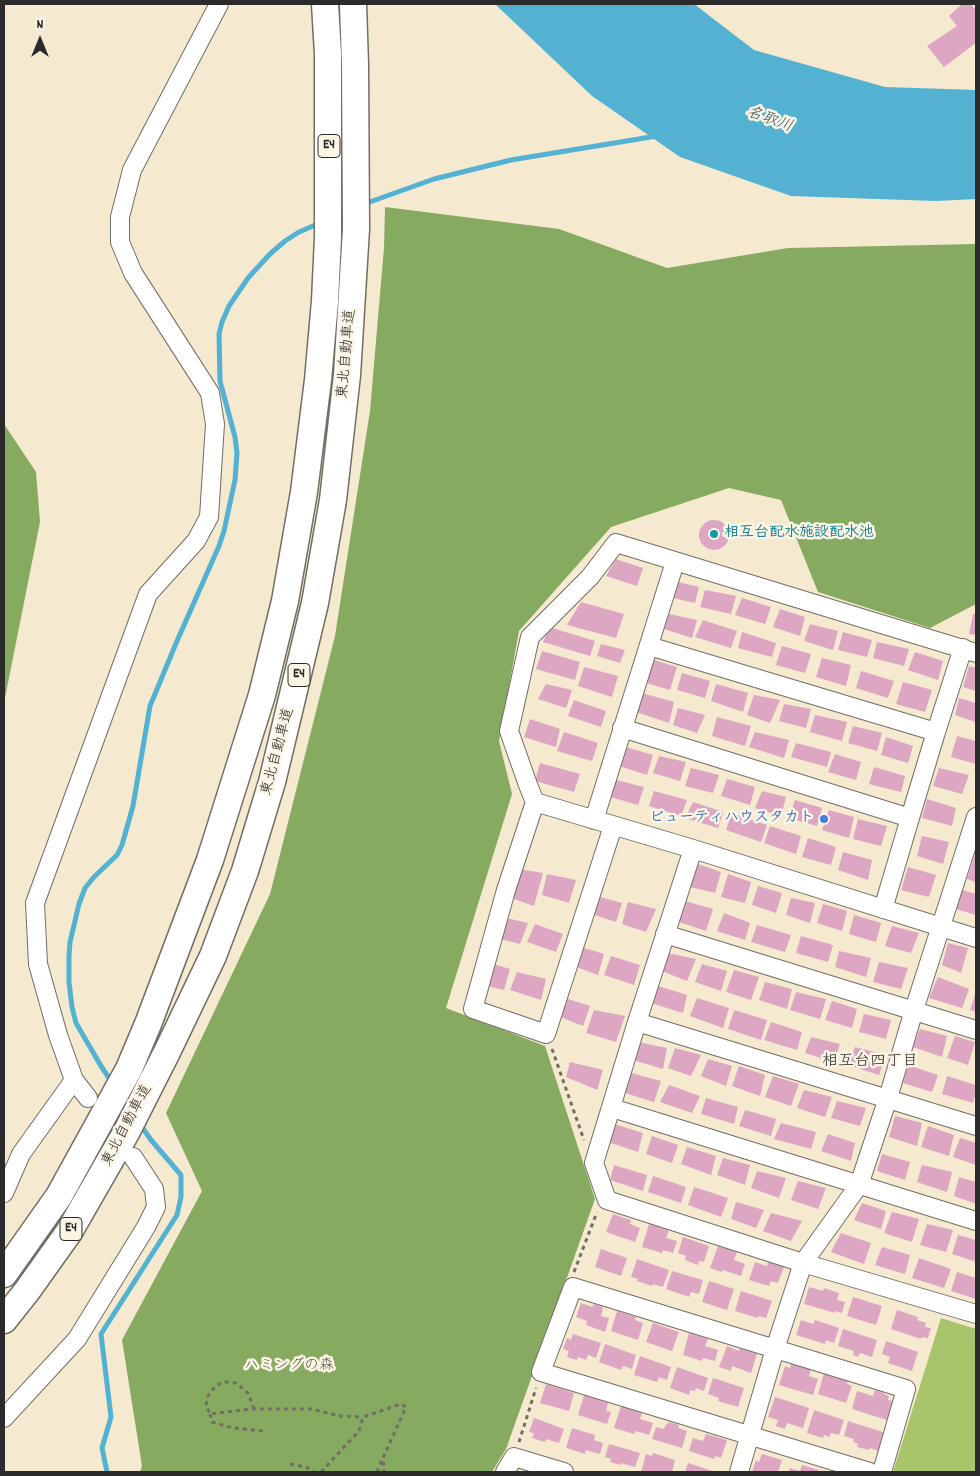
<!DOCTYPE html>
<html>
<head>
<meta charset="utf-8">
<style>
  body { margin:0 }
  #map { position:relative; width:980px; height:1476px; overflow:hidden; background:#f5e9d0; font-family:Dekko,sans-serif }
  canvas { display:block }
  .frame { position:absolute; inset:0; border:5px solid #2b2b2b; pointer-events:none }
  .north { position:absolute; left:15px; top:15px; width:50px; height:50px; -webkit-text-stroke:4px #fcf5e5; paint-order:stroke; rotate:0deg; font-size:14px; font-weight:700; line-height:20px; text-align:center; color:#2b2b2b }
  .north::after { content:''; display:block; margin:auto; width:18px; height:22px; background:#2b2b2b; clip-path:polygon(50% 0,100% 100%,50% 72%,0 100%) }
</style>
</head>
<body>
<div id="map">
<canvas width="980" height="1476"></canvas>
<div class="frame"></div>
<div class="north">N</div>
</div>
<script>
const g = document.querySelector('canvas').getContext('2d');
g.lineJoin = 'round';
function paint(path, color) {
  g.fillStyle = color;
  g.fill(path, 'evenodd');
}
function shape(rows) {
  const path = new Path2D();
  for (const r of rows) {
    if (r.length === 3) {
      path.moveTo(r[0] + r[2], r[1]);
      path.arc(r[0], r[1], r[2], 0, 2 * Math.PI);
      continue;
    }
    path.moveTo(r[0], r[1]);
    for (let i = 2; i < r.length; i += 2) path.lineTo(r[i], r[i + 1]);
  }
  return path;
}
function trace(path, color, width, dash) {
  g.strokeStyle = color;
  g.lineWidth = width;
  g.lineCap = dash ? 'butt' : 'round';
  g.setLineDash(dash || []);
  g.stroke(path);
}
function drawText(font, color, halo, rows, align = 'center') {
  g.font = font + ' Dekko,"Klee One",sans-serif';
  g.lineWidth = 5;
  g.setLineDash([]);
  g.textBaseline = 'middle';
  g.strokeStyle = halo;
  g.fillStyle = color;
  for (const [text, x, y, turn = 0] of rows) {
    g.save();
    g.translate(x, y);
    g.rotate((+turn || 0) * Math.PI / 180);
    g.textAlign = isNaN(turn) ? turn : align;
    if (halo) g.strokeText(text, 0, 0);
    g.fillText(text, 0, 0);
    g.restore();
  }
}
const green = shape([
  [941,1318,976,1329,976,1472,893,1472]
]);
const forest = shape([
  [385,207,559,229,667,268,788,248,976,244,976,604,930,628,818,592,781,500,729,488,611,527,519,631,499,741,512,794,446,1008,545,1046,595,1199,506,1449,492,1472,140,1472,142,1466,122,1340,202,1191,166,1113,270,894,335,636,370,411,384,248],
  [4,424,36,472,40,522,4,703]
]);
const water = shape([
  [495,4,694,4,754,50,885,87,976,90,976,199,936,201,791,196,680,157,592,96]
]);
const stream = shape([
  [364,204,434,179,511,160,657,136],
  [113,1084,101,1066,76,1023,72,1007,69,982,69,956,70,942,79,904,85,888,94,877,117,855,122,845,133,806,150,706,177,641,219,546,224,531,235,480,237,453,235,437,220,381,219,334,222,322,229,306,248,278,270,254,285,241,299,232,320,223],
  [107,1472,102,1448,111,1417,101,1334,177,1215,181,1197,181,1175,151,1140,140,1124]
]);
const building = shape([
  [962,4,971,4,974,8,976,7,976,43,944,67,927,46,957,26,949,16],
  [714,535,15],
  [616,559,643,568,637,586,606,576],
  [674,581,699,587,695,603,669,597],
  [705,590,736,596,731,614,700,607],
  [742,598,771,607,765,624,735,615],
  [581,602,624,614,616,638,567,625],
  [780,609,805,617,800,636,773,627],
  [669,614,697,620,692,638,664,629],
  [973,614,976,614,976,635,969,634],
  [703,620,737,631,731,648,695,637],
  [810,624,838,631,833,650,804,641],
  [549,627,595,641,590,656,543,642],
  [742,632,776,643,772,657,738,648],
  [843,632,872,640,867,657,838,650],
  [877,642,909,649,904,666,873,658],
  [601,644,625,650,620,663,597,656],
  [782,646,811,654,805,673,776,665],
  [542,651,580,662,575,680,536,669],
  [915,652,943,661,938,680,908,670],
  [822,658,851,665,846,686,816,677],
  [651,659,677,667,670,690,643,682],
  [969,666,976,668,976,691,963,687],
  [584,667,618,676,612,697,578,686],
  [861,671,894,681,888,698,856,688],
  [682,673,710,681,705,698,677,690],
  [903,682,932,690,925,712,896,704],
  [546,684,572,690,566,708,538,699],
  [716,684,748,693,743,712,711,701],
  [642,693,674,702,669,723,636,712],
  [754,695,780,700,770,723,747,715],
  [959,698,976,703,976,722,955,715],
  [574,700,606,711,601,727,568,716],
  [784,704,811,709,806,728,779,721],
  [678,708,705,715,697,733,673,725],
  [815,715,847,722,842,741,810,732],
  [717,717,751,726,745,746,712,736],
  [530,719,560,729,556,747,524,737],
  [853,726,882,733,877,751,848,743],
  [564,732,598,743,592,761,557,751],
  [755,732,789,740,784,758,749,747],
  [957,736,976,741,976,764,951,757],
  [886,737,913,746,908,763,881,755],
  [796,743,831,752,827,767,791,757],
  [626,747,653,755,647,775,619,766],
  [835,754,861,762,856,780,828,772],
  [659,756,686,762,680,781,653,773],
  [540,763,580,774,574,792,535,781],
  [874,767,905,776,901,792,869,784],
  [691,768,719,775,713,793,685,786],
  [939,768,969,775,962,794,933,786],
  [727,779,755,787,750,805,721,796],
  [616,780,644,787,638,805,607,796],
  [654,791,687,800,681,816,649,806],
  [762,791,786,797,781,816,755,808],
  [927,799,956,808,952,826,922,818],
  [795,800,822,808,817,826,789,818],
  [693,802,723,812,718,828,685,818],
  [829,810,854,817,849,838,822,830],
  [732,813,767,825,761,842,726,830],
  [858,819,887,826,881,846,853,839],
  [770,826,801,836,796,854,764,843],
  [922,836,949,842,943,864,917,856],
  [808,838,836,847,831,865,802,857],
  [843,852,872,860,868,880,838,870],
  [975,855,976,856,976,882,967,879],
  [695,863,721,872,715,893,686,886],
  [908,867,936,875,929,897,901,890],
  [519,869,543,873,534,906,511,898],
  [547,874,576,880,569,903,542,895],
  [728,874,751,882,745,903,721,897],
  [758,886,782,893,776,913,752,905],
  [962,890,976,894,976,915,956,909],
  [596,896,622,903,616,922,591,914],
  [791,898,815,903,810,923,786,915],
  [685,901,713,909,706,931,679,922],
  [628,902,656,909,646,932,622,924],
  [823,904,847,911,842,931,817,923],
  [724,913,750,923,745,940,717,931],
  [854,915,881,923,876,942,849,934],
  [502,917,528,923,520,944,496,938],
  [535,924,563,934,556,952,527,942],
  [757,925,791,935,785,952,751,942],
  [892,926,919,933,911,953,885,946],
  [801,936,833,945,828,962,796,953],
  [948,943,968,948,961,973,942,965],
  [581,947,604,954,598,975,574,966],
  [839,951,871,958,866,977,835,967],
  [668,953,696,959,687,981,662,971],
  [611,956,640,965,634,985,604,975],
  [879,962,908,968,901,989,873,982],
  [490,963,510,969,504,990,483,985],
  [702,964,727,971,721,991,695,982],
  [734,970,759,977,751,1000,726,992],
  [517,972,546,979,541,1000,510,990],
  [938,977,969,989,962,1008,929,998],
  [765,982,792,989,787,1009,759,1000],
  [658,986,687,995,683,1013,651,1003],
  [796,992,826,999,820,1019,790,1010],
  [976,992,976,1012,970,1010],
  [565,998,590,1006,583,1026,558,1016],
  [697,998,729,1008,723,1028,690,1016],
  [832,1001,857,1009,852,1028,825,1020],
  [594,1010,625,1016,616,1042,586,1033],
  [734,1010,767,1020,761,1040,728,1029],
  [864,1014,891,1020,886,1039,859,1032],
  [771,1022,802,1032,797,1050,764,1040],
  [920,1029,947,1036,942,1057,913,1047],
  [955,1036,975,1042,968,1065,947,1058],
  [811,1037,840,1044,834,1062,805,1053],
  [638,1042,667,1048,663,1069,633,1060],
  [855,1047,886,1055,879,1075,848,1065],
  [675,1048,701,1055,691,1076,668,1068],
  [708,1059,732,1066,726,1086,701,1076],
  [570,1062,603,1070,597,1090,566,1077],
  [908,1065,938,1075,932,1092,903,1083],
  [739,1066,765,1075,760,1096,732,1086],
  [631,1073,661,1081,654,1102,625,1093],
  [773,1076,799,1084,791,1106,765,1097],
  [947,1076,976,1085,976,1092,973,1103,942,1094],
  [669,1085,700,1096,692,1113,660,1102],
  [804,1090,832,1097,825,1117,797,1108],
  [706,1098,738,1107,734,1124,701,1114],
  [837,1101,866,1108,860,1126,831,1118],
  [745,1110,776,1119,771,1136,739,1126],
  [895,1116,922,1123,917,1146,889,1137],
  [781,1123,816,1132,811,1149,774,1139],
  [614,1124,643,1133,638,1152,608,1142],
  [928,1126,954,1135,949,1156,921,1147],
  [828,1134,855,1143,851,1161,821,1151],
  [652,1136,678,1145,672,1163,646,1154],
  [960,1138,976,1143,976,1165,953,1157],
  [687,1147,716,1156,711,1175,681,1164],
  [882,1154,910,1162,905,1180,877,1171],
  [723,1158,750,1165,745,1185,717,1175],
  [614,1165,647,1175,643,1191,610,1180],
  [922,1165,952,1172,947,1192,917,1182],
  [757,1171,786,1178,779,1198,751,1188],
  [653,1176,686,1187,681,1203,648,1192],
  [959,1177,976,1182,976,1204,954,1196],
  [798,1181,826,1188,818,1209,791,1200],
  [694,1187,728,1198,721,1217,688,1205],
  [736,1202,764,1210,756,1228,731,1219],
  [862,1203,886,1211,881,1229,854,1220],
  [892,1212,919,1219,912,1242,884,1233],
  [771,1213,802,1221,791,1241,763,1231],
  [613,1214,631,1220,630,1224,640,1228,635,1242,606,1232],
  [649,1224,669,1230,666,1238,677,1241,673,1253,663,1250,662,1253,642,1247],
  [927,1224,953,1230,946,1252,920,1245],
  [841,1233,871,1243,864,1264,831,1252],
  [958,1235,976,1240,976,1262,952,1254],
  [683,1237,709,1246,704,1262,699,1261,698,1265,685,1260,686,1256,678,1253],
  [718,1246,737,1252,734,1260,745,1264,741,1276,723,1270,722,1272,710,1268],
  [882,1247,910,1255,905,1274,875,1265],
  [601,1249,627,1258,621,1276,595,1267],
  [919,1258,951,1269,944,1288,912,1278],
  [637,1259,669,1270,663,1287,653,1284,652,1286,637,1281,638,1279,631,1277],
  [755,1262,767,1266,768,1262,784,1267,778,1283,771,1281,769,1286,749,1280],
  [672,1271,703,1280,699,1294,691,1292,689,1297,666,1289],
  [957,1272,976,1278,976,1299,951,1291],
  [709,1281,734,1289,727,1310,702,1302],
  [809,1287,823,1291,824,1288,839,1293,837,1300,845,1302,842,1313,835,1311,835,1313,804,1304],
  [741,1291,772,1301,766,1318,759,1316,758,1318,735,1311],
  [853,1297,882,1306,876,1325,847,1316],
  [581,1303,592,1307,594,1304,603,1307,601,1316,609,1318,605,1332,586,1325,587,1321,576,1317],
  [897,1310,918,1317,917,1320,926,1323,925,1327,931,1328,928,1338,922,1337,921,1339,891,1329],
  [617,1311,636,1317,635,1320,643,1323,638,1340,611,1331],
  [801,1320,813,1324,815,1320,839,1328,834,1343,826,1340,825,1344,796,1335],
  [653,1323,679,1332,672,1351,646,1342],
  [843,1329,877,1340,872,1357,860,1353,858,1357,853,1355,854,1351,838,1346],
  [689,1333,708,1339,705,1346,718,1350,715,1361,703,1358,702,1361,683,1355],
  [573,1334,601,1343,596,1358,588,1355,586,1360,578,1357,577,1360,567,1357,569,1351,563,1349,567,1338,571,1340],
  [886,1341,918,1352,912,1371,888,1363,890,1357,882,1354],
  [605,1344,636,1355,632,1369,623,1366,621,1370,599,1362],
  [727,1346,739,1351,740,1348,757,1354,751,1373,732,1366,731,1371,719,1367],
  [640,1356,671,1367,667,1380,659,1377,657,1382,634,1375],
  [791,1363,811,1369,809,1376,818,1379,813,1395,779,1385,785,1366,790,1368],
  [677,1367,708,1378,704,1391,696,1388,695,1391,690,1390,689,1395,670,1388],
  [824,1373,848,1381,847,1384,852,1386,846,1403,818,1394],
  [713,1378,744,1388,738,1407,718,1401,719,1398,708,1394],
  [546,1384,574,1393,569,1411,540,1403],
  [875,1390,884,1393,884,1394,889,1396,888,1400,893,1401,887,1420,852,1409,857,1391,873,1396],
  [584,1395,608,1403,606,1411,611,1412,607,1424,578,1415],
  [775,1397,809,1408,803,1428,787,1423,785,1429,776,1426,778,1420,768,1417],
  [621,1406,642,1413,640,1419,653,1423,649,1435,636,1431,634,1434,614,1428],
  [814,1410,844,1420,839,1435,831,1433,829,1437,824,1435,823,1438,807,1433],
  [534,1418,564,1429,559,1443,546,1439,545,1442,532,1438,534,1433,529,1432],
  [848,1421,886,1433,880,1452,870,1448,869,1450,857,1447,858,1444,853,1442,854,1439,844,1436],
  [669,1422,679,1425,678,1428,687,1431,682,1448,652,1439,656,1427,664,1429,666,1424,667,1425],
  [572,1428,595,1435,594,1440,603,1443,600,1454,586,1450,585,1454,566,1448],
  [706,1434,727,1440,721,1458,715,1456,714,1459,689,1451,693,1438,703,1441],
  [609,1444,640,1453,635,1467,620,1463,620,1465,610,1462,611,1459,605,1457],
  [653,1453,675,1460,672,1472,641,1472,646,1454,652,1456],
  [762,1454,782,1460,778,1472,752,1472,756,1460,759,1462],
  [688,1463,716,1472,685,1472],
  [802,1465,819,1470,818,1472,789,1472,790,1468,800,1471]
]);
const path = shape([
  [552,1049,584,1140],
  [574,1272,597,1212],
  [254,1409,248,1393,236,1383,226,1382,216,1385,208,1396,206,1405,210,1414,250,1409,311,1409,340,1416,363,1417],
  [210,1414,212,1422,233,1428,264,1431],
  [519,1442,536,1388],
  [290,1464,306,1467,314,1472],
  [321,1472,359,1431,363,1417,401,1404,406,1407,383,1458,384,1472],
  [377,1472,382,1459]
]);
const minor = shape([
  [622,728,910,818,936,732,649,646],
  [936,732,963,648],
  [535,802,693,849,976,938],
  [594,820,675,562],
  [613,826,546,1034,473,1009,506,890,535,802,528,785,509,731,530,637,590,577,616,543,976,653],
  [693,849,637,1022,594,1163,607,1200,803,1263,976,1314],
  [883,909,910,818],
  [665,934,976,1030],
  [637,1022,976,1126],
  [88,1098,74,1080,58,1035,38,964,35,903,148,594,196,541,209,517,215,424,210,393,133,273,120,242,120,217,132,170,219,4],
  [612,1108,976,1221],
  [4,1193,21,1154,74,1080],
  [4,1418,77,1339,146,1227,156,1207,154,1189,133,1157],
  [505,1472,514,1457,564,1472],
  [739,1472,775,1349,803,1263,859,1185,888,1098,914,1010,976,817],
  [870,1472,541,1372,573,1287,906,1389,882,1472]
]);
const highway = shape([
  [4,1274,59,1196,129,1069,148,1024,210,860,262,695,285,601,304,492,318,380,325,301,328,238,328,54,325,4],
  [4,1320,27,1291,69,1232,127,1131,167,1052,213,956,245,871,272,782,315,603,333,500,347,375,356,229,355,65,353,4]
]);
const markers = [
  [714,534,5,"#0f9aa8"],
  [824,819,5,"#3f7fe0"]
];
const shields = [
  [329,146,22],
  [299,675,22],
  [71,1229,22]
];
const shieldNames = [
  ["E4",329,146],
  ["E4",299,675],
  ["E4",71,1229]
];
const streetNames = [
  ["東北自動車道",348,354,-85],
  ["東北自動車道",279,752,-75],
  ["東北自動車道",128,1126,-62]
];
const cultureNames = [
  ["相互台配水施設配水池",724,534]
];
const shopNames = [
  ["ビューティハウスタカト",814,819]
];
const parkNames = [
  ["ハミングの森",289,1367]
];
const waterNames = [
  ["名取川",769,121,20]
];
const neighbourhoodNames = [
  ["相互台四丁目",870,1063]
];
paint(green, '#a9c56c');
paint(forest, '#86aa60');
paint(water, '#53b2d1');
trace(stream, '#53b2d1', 5);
paint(building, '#dda6c3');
trace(minor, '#726e65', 20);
trace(highway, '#726e65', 29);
trace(path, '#726e65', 3, [4, 4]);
trace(minor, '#fff', 18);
trace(highway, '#fff', 26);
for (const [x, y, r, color] of markers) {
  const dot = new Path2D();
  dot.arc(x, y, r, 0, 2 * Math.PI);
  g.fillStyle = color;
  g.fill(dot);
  trace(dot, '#fcf5e5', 2);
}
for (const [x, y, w] of shields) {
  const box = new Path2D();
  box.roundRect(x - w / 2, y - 11.5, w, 23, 4);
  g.fillStyle = '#fcf5e5';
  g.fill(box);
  trace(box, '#2b2b2b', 1);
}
drawText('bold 14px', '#2b2b2b', null, shieldNames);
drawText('15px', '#2b2b2b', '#fcf5e5', streetNames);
drawText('bold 15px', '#0d838f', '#fcf5e5', cultureNames, 'left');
drawText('bold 15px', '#366cbe', '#fcf5e5', shopNames, 'right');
drawText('15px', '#51593e', '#fcf5e5', parkNames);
drawText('italic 16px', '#395a65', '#fcf5e5', waterNames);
drawText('16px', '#2b2b2b', '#fcf5e5', neighbourhoodNames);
</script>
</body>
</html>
